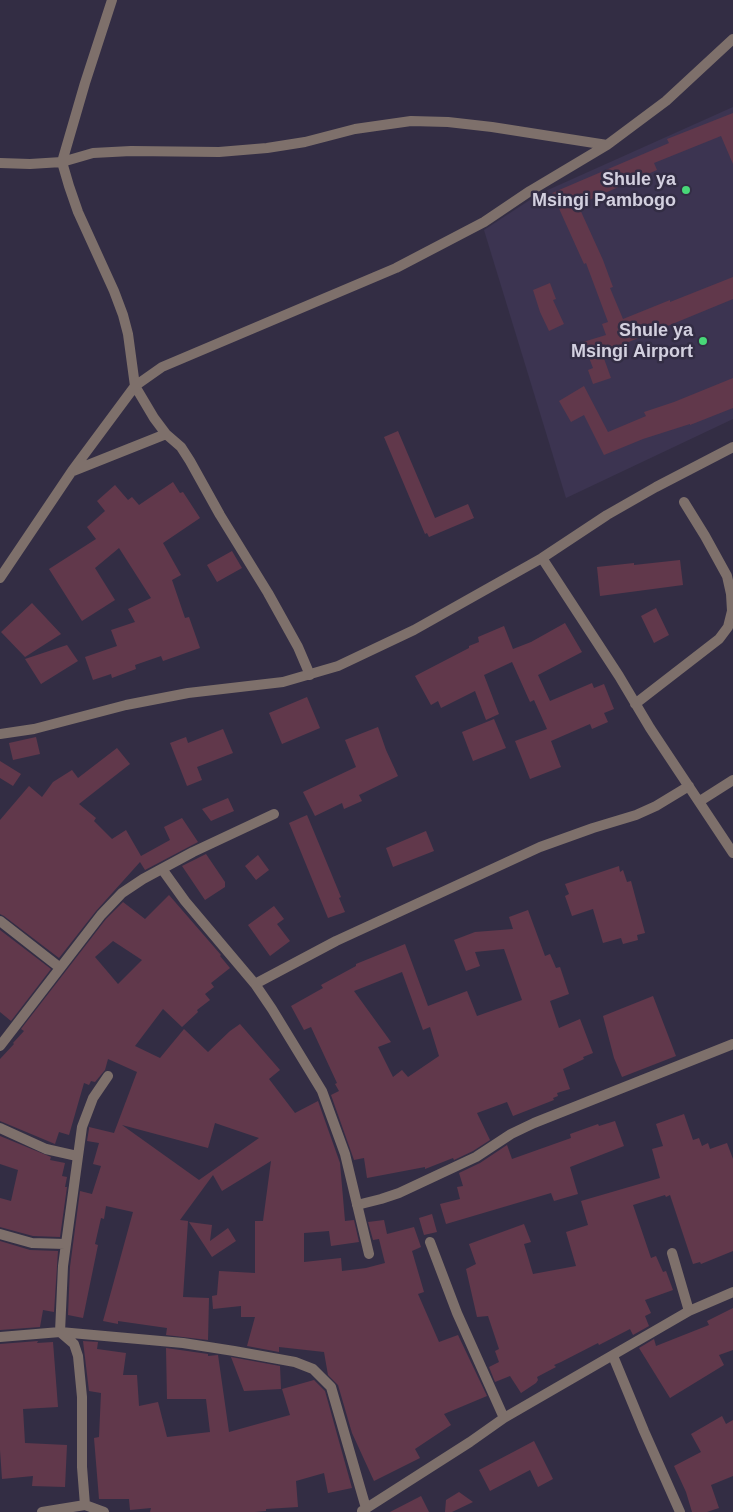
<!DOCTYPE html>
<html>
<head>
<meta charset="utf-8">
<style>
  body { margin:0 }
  canvas { display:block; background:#332d44 }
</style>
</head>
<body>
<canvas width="733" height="1512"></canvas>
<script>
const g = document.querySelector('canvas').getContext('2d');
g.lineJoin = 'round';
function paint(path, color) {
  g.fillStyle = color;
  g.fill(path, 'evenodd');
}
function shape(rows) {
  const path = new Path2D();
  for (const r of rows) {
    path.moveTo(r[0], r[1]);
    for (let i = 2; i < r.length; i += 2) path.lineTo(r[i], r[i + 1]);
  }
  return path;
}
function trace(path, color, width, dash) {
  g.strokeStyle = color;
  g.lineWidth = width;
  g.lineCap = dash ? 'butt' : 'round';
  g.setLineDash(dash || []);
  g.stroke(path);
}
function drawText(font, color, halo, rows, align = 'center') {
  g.font = font + ' Helvetica,sans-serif';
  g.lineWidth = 5;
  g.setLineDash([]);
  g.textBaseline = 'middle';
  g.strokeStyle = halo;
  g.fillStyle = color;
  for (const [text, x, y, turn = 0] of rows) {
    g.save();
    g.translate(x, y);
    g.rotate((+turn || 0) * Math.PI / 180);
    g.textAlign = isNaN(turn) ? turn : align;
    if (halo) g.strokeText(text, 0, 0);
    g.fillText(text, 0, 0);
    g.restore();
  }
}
const built = shape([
  [733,107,733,419,566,498,484,230,539,194]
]);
const building = shape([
  [733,113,733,164,721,136,654,163,657,170,578,205,603,260,613,287,610,288,623,319,670,300,670,302,733,277,733,299,602,353,611,378,593,384,588,370,593,368,583,342,606,335,602,324,608,322,586,263,584,264,552,193,669,143,667,139],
  [550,283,556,299,553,300,564,324,549,331,540,312,533,290],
  [733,378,733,408,690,425,690,424,643,439,604,455,584,415,571,422,559,401,584,386,608,432,646,416,644,412,674,402],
  [398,431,435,518,468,504,474,518,429,537,427,533,425,534,384,437],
  [173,482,180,493,183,492,200,518,163,543,181,575,172,580,185,618,189,617,200,648,163,661,161,656,135,665,136,669,112,678,111,674,93,680,85,657,117,646,111,630,135,622,128,609,151,598,119,548,95,568,115,600,82,621,49,569,96,539,87,527,105,511,97,501,115,485,128,500,132,497,139,505],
  [232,551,242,568,217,582,207,565],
  [680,560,683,585,600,596,597,567,634,563,634,565],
  [32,603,61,634,25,657,1,632],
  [656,608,669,635,654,643,641,616],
  [565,623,582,652,538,675,550,701,592,683,594,688,604,684,614,709,604,713,608,722,592,729,590,724,551,741,561,767,530,779,515,741,547,729,534,700,530,702,512,662,484,675,499,714,486,720,475,691,441,708,438,701,431,705,415,676,469,648,469,646,479,642,478,637,504,626,513,649,531,642],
  [67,645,78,661,41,684,25,659],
  [307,697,320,728,282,744,269,713],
  [494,719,506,748,473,761,462,732],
  [378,727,386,750,398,776,359,795,362,801,344,809,342,803,315,816,303,792,356,767,345,740],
  [223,729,233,753,197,767,202,780,187,786,170,743,186,737,188,743],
  [36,737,40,754,13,760,9,743],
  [117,748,130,764,79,804,96,818,94,821,112,839,126,830,141,856,170,840,164,827,182,818,198,842,145,870,140,862,96,911,59,958,4,916,0,914,0,820,29,786,42,797,53,782,72,770,78,778],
  [0,761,21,774,13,786,0,778],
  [228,798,234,811,211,821,202,809],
  [307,815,341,897,339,898,345,912,328,918,289,823],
  [426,831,434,851,393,867,386,848],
  [206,854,225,882,225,887,205,900,182,866],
  [258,855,269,870,256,880,245,866],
  [619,866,620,872,623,870,627,882,631,881,645,933,637,935,638,940,623,944,621,938,603,943,593,909,572,916,565,896,569,894,565,884],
  [169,895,221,955,220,956,230,968,211,983,214,987,205,994,210,1000,197,1010,198,1012,182,1027,163,1009,135,1046,160,1058,184,1029,208,1052,230,1031,240,1024,280,1070,269,1079,295,1113,318,1101,340,1163,345,1221,354,1220,359,1242,331,1246,329,1231,304,1233,304,1262,341,1258,342,1271,366,1268,385,1263,379,1239,373,1240,368,1222,384,1220,387,1234,414,1227,421,1247,412,1251,424,1292,418,1294,439,1342,458,1335,487,1396,444,1414,451,1425,415,1449,420,1458,374,1481,352,1433,338,1385,328,1375,324,1352,279,1347,279,1352,247,1346,255,1317,241,1317,241,1306,213,1309,212,1296,217,1295,219,1271,255,1273,255,1221,263,1221,271,1161,222,1191,213,1175,180,1220,188,1221,183,1297,209,1298,208,1340,166,1335,167,1328,118,1321,118,1324,103,1321,133,1212,106,1206,104,1219,101,1218,95,1244,98,1245,83,1318,68,1315,70,1267,80,1191,92,1194,101,1166,93,1164,99,1143,87,1141,89,1129,89,1127,114,1133,137,1072,108,1059,105,1070,95,1082,91,1081,89,1085,84,1083,69,1135,59,1132,55,1144,0,1121,0,1059,14,1044,13,1043,24,1031,21,1029,106,919,123,902,145,919],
  [113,941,142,960,118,984,95,957],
  [215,1123,259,1138,199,1180,122,1125,208,1148],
  [274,906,284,919,277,924,290,941,270,956,248,925],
  [528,910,545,956,550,954,556,968,560,967,569,994,550,1001,559,1028,580,1019,593,1053,583,1057,584,1059,563,1069,570,1089,557,1093,558,1096,553,1098,554,1100,513,1116,507,1102,477,1113,490,1140,473,1151,454,1160,453,1158,425,1169,425,1167,367,1178,364,1158,354,1160,331,1095,339,1091,335,1084,337,1083,311,1027,304,1030,291,1006,323,988,321,985,356,966,356,964,405,944,428,1006,467,991,477,1016,522,1000,504,949,475,952,480,966,466,971,454,940,475,932,513,929,509,917],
  [402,972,423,1030,430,1027,439,1056,408,1077,402,1070,393,1077,378,1047,391,1042,354,991],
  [0,930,51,969,11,1021,0,1012],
  [653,996,676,1056,622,1077,614,1058,603,1016],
  [684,1114,693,1140,699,1138,702,1146,708,1143,710,1149,727,1143,733,1159,733,1251,701,1264,700,1262,693,1264,670,1195,666,1197,665,1195,633,1205,651,1258,656,1256,663,1272,666,1271,673,1290,645,1300,651,1313,645,1316,649,1326,633,1335,630,1329,599,1345,598,1343,561,1362,554,1365,556,1367,537,1377,538,1380,536,1383,521,1393,510,1376,495,1382,489,1367,499,1362,495,1351,499,1349,488,1316,477,1317,466,1269,476,1264,469,1244,524,1224,531,1242,524,1244,533,1274,576,1266,566,1232,588,1225,581,1201,660,1178,652,1149,663,1146,656,1124],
  [615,1121,624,1146,570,1167,578,1194,554,1201,551,1193,446,1224,440,1204,460,1199,457,1187,463,1186,459,1173,480,1163,507,1145,512,1159,571,1138,570,1134,598,1124,599,1126],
  [0,1136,51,1157,50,1160,65,1163,62,1176,67,1177,65,1187,67,1187,60,1237,33,1236,0,1227,0,1198,11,1201,18,1170,0,1164],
  [432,1214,437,1232,424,1235,419,1218],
  [189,1222,212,1225,210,1241,228,1228,236,1241,212,1257],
  [0,1241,30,1250,58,1251,54,1312,43,1310,40,1327,0,1330],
  [733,1308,733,1350,719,1355,724,1365,670,1398,639,1348,654,1339,656,1346,709,1325,707,1321],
  [38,1341,37,1343,53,1342,58,1407,23,1409,25,1443,67,1445,65,1487,32,1486,33,1476,2,1479,0,1450,0,1344],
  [83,1341,98,1342,97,1349,126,1353,123,1375,137,1375,139,1406,158,1402,167,1437,210,1432,206,1399,167,1399,166,1348,208,1354,208,1356,218,1355,229,1432,290,1415,282,1389,314,1380,325,1391,352,1488,328,1493,324,1473,296,1481,298,1507,266,1509,266,1511,255,1512,150,1512,151,1508,130,1510,129,1499,99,1499,94,1438,99,1437,101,1393,89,1391],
  [231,1357,280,1366,281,1389,244,1391],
  [722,1416,726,1424,733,1420,733,1476,711,1485,719,1508,707,1512,692,1512,686,1492,674,1466,701,1452,691,1434],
  [534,1441,553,1479,538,1487,530,1470,490,1491,479,1470],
  [459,1492,473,1502,452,1512,445,1512,446,1500],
  [421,1496,429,1512,390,1512]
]);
const street = shape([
  [112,0,85,83,62,162,69,186,78,212,114,291,123,315,128,334,135,386,154,418,166,434,181,447,190,461,220,515,268,593,298,647,310,675],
  [0,163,30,164,62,162,93,153,131,151,219,152,267,148,305,142,355,129,411,121,448,122,492,127,607,145],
  [73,471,166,434],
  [542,558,619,676,650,728,733,853],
  [0,578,72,471,135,386,162,367,396,268,484,222,530,191,607,145,666,101,733,39],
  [635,704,719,639,728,627,732,611,731,594,727,576,705,536,684,502],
  [0,734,34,729,126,705,188,693,283,682,338,666,414,630,542,558,607,515,656,487,733,447],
  [700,801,733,780],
  [162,869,185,901,255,984,272,1009,322,1091,345,1154,369,1254],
  [0,921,59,967],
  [255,984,336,941,540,847,593,828,636,815,656,806,689,786],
  [0,1046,101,915,122,893,143,879,193,852,274,814],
  [0,1128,46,1149,77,1156],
  [357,1205,381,1199,399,1193,476,1157,511,1134,534,1123,733,1044],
  [0,1234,32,1243,65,1244],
  [430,1242,457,1313,504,1418],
  [672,1253,689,1311],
  [0,1337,60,1332,183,1343,234,1351,295,1362,313,1369,331,1387,366,1508],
  [613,1356,644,1431,680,1512],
  [85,1505,82,1467,82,1397,78,1356,74,1344,60,1332,63,1266,82,1127,93,1098,108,1076],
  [362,1511,470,1442,504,1418,689,1311,733,1292],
  [42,1512,85,1505,104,1512]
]);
const markers = [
  [686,190,5,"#48d778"],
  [703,341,5,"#48d778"]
];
const poiNames = [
  ["Shule ya",676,180],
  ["Msingi Pambogo",676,201],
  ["Shule ya",693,331],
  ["Msingi Airport",693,352]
];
paint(built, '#3c3451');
paint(building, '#61384b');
trace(street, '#7e706b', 10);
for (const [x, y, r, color] of markers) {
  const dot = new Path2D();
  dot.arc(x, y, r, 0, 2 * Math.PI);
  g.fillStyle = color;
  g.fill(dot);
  trace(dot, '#332d44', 2);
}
drawText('bold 18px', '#d3d0df', '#332d44', poiNames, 'right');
</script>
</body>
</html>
